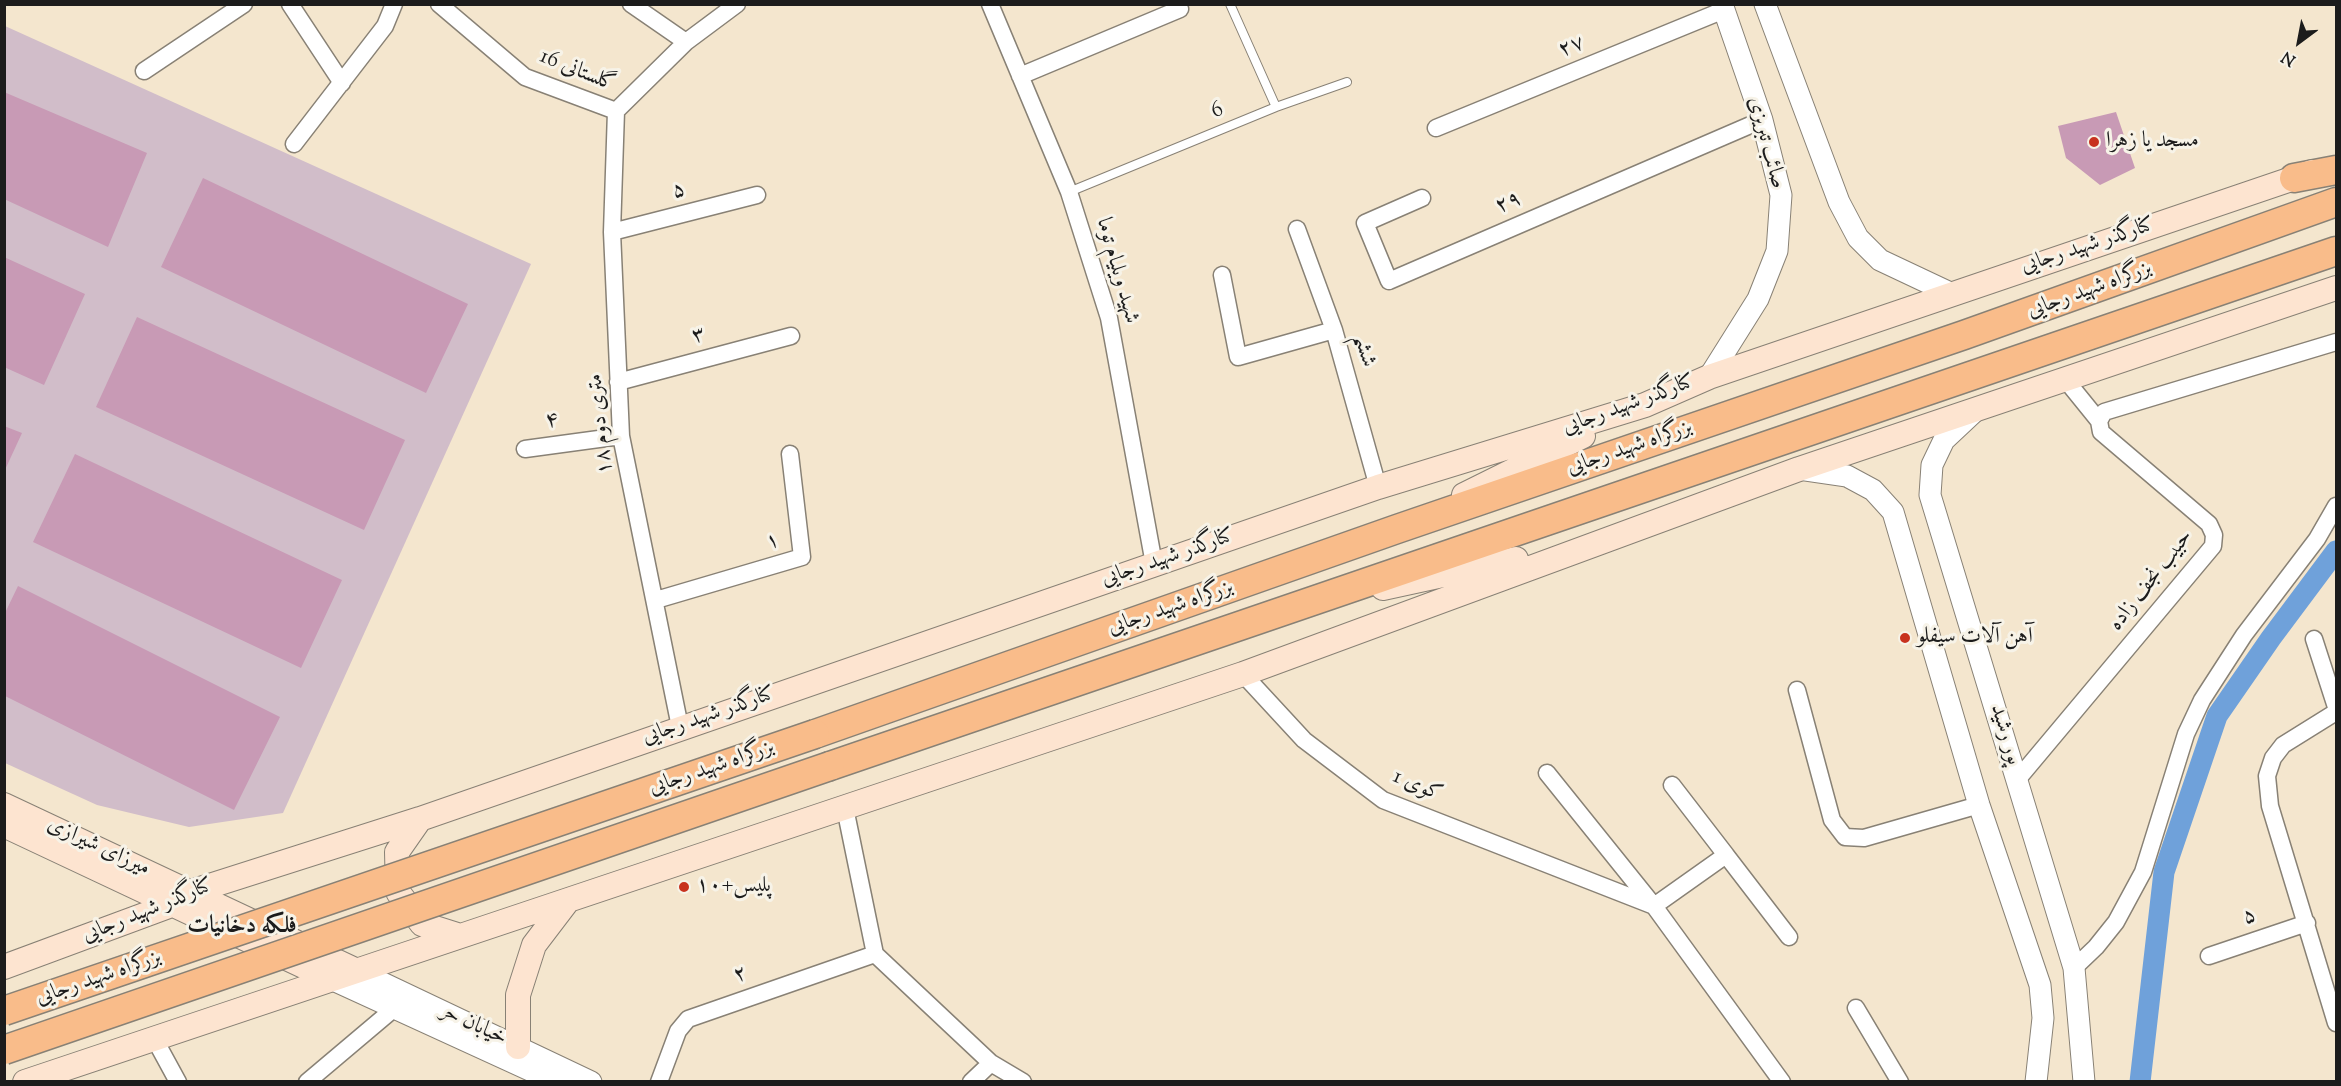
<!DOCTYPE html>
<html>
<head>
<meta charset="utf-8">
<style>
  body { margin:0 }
  #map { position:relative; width:2341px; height:1086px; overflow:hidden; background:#f4e6ce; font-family:"Sorts Mill Goudy",serif }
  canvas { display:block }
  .frame { position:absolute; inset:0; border:6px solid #1c1c1c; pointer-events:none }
  .north { position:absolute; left:2269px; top:12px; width:60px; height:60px; -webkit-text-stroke:4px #f7f3e8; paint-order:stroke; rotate:212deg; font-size:16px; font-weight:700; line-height:24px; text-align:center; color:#1c1c1c }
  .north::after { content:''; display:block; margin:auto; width:21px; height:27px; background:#1c1c1c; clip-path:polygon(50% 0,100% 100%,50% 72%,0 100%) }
</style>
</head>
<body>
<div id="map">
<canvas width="2341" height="1086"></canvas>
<div class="frame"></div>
<div class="north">N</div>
</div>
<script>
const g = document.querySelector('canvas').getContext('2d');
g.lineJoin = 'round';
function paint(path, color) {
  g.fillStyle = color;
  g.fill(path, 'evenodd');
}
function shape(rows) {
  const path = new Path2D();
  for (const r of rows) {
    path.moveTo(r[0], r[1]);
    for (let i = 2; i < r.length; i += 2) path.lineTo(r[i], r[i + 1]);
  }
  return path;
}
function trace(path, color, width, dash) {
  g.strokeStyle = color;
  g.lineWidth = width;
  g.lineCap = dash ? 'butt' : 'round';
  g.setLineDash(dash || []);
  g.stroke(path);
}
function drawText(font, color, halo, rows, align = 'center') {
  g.font = font + ' "Sorts Mill Goudy",Amiri,serif';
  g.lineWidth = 6;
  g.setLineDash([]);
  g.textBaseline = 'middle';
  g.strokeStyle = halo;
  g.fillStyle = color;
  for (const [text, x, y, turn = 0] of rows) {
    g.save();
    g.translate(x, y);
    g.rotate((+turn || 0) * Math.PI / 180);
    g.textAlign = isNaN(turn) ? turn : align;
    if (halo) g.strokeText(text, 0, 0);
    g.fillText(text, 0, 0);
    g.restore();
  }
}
const industrial = shape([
  [5,26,531,264,283,813,189,827,97,805,5,763]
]);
const canal = shape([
  [2140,1082,2164,872,2217,716,2271,638,2336,551]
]);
const building = shape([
  [4,92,147,153,108,247,4,199],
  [2116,112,2135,168,2100,185,2066,158,2058,126],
  [203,178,468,304,426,393,161,267],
  [4,257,85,294,44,385,4,367],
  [137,317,405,440,364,530,96,407],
  [4,426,22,433,4,472],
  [75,454,342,580,301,668,33,542],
  [18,586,280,717,234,810,5,696,5,613]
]);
const service = shape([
  [1276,107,1347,82],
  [1069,192,1276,107,1230,4]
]);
const minor = shape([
  [290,4,342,83],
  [439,4,525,77,616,111],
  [631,4,686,42],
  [990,4,1069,192,1109,318,1154,564],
  [144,71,244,4],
  [1020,76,1180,9],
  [616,111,612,232,621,436,680,727],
  [616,111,686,42,737,4],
  [1436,128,1724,10],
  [294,144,385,26,394,4],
  [1422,198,1365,223,1389,281,1762,120],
  [1297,229,1334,330,1378,487],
  [612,232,757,195],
  [1222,275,1238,357,1334,330],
  [618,382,791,336],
  [2099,421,2104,412,2336,342],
  [525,449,621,436],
  [656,600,802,557,790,454],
  [2314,639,2336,707],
  [1243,674,1304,740,1383,800,1654,906,1547,773],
  [1797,690,1832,820,1845,837,1864,838,1979,805],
  [2336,712,2283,745,2273,758,2267,776,2270,806,2336,1023],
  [2017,780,2213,546,2214,535,2209,524,2101,432,2099,421,2065,379],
  [1672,785,1726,855],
  [845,808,875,954,991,1063,1023,1082],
  [2209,956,2307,923],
  [2074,968,2096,947,2116,922,2143,872,2186,734,2202,700,2244,635,2317,539,2336,506],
  [1856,1008,1900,1082],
  [154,1038,178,1082],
  [307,1082,403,1001],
  [659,1082,678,1031,688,1019,875,954],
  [971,1082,991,1063],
  [1782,1082,1654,906,1726,855,1789,937]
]);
const tertiary = shape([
  [1765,4,1839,202,1858,238,1880,260,1950,293],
  [1709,377,1758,299,1777,251,1781,195,1762,120,1722,4],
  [1976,410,1944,440,1932,465,1930,495,2074,968,2084,1082],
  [1799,469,1847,476,1873,490,1893,512,1979,805,2040,985,2043,1018,2036,1082],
  [355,970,591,1082],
  [331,979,556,1082]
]);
const secondary = shape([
  [1464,495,1583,436],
  [1383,588,1516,559],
  [4,805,355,970],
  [420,819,397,852,398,892,422,924,460,936],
  [4,825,331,979],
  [4,967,174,904,191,892,420,819,1378,487,1645,405,1709,377,2312,172],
  [518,1047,518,995,534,945,566,903],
  [25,1082,1243,674,1799,469,2336,288]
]);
const trunk = shape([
  [2294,178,2336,170],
  [815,734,1397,529,1964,335,2336,202],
  [830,766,2336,251]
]);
const trunkBridge = shape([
  [4,1011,815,734],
  [4,1050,830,766]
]);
const markers = [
  [2094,142,6,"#c8321e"],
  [1905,638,6,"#c8321e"],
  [684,887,6,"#c8321e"]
];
const streetNames = [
  ["۲۷",1572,48,-22],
  ["گلستانی 16",577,72,22],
  ["6",1218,112,-22],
  ["صائب تبریزی",1765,143,75],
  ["۵",679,192,-14],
  ["۲۹",1509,204,-23],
  ["کنارگذر شهید رجایی",2088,247,-18],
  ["شهید ویلیام توما",1116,271,74],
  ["بزرگراه شهید رجایی",2090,291,-20],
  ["۳",699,337,-15],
  ["ششم",1363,351,74],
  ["کنارگذر شهید رجایی",1629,406,-20],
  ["۴",552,422,-7],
  ["۱۸ متری دوم",602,424,-96],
  ["بزرگراه شهید رجایی",1630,449,-19],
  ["۱",773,543,-16],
  ["کنارگذر شهید رجایی",1168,559,-19],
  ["حبیب نجف زاده",2152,581,-52],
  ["بزرگراه شهید رجایی",1171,609,-19],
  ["کنارگذر شهید رجایی",709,717,-19],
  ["پور رشید",2004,735,73],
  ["بزرگراه شهید رجایی",712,769,-19],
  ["کوی 1",1417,787,23],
  ["میرزای شیرازی",98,848,25],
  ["کنارگذر شهید رجایی",148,912,-22],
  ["۵",2250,918,-19],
  ["۲",741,976,-19],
  ["بزرگراه شهید رجایی",99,979,-19],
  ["خیابان حر",473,1026,25]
];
const poiNames = [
  ["مسجد یا زهرا",2106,142],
  ["آهن آلات سیفلو",1917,638],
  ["پلیس+١٠",696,887]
];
const neighbourhoodNames = [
  ["فلکه دخانیات",242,928]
];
paint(industrial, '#d1bdc9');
trace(canal, '#6fa1da', 21);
paint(building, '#c89ab5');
trace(service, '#888175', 10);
trace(minor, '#888175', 19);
trace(tertiary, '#888175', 23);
trace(secondary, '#888175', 26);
trace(trunk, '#888175', 31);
trace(service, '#fff', 8);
trace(minor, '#fff', 16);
trace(tertiary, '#fff', 21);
trace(secondary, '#fde4d0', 24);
trace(trunk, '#f9bc8a', 28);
trace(trunkBridge, '#888175', 31, []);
trace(trunkBridge, '#f9bc8a', 28);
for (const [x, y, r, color] of markers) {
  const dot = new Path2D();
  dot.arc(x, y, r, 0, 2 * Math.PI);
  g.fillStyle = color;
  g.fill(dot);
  trace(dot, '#f7f3e8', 2);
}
drawText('22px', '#1c1c1c', '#f7f3e8', streetNames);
drawText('22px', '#1c1c1c', '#f7f3e8', poiNames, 'left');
drawText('bold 24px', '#1c1c1c', '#f7f3e8', neighbourhoodNames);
</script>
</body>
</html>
